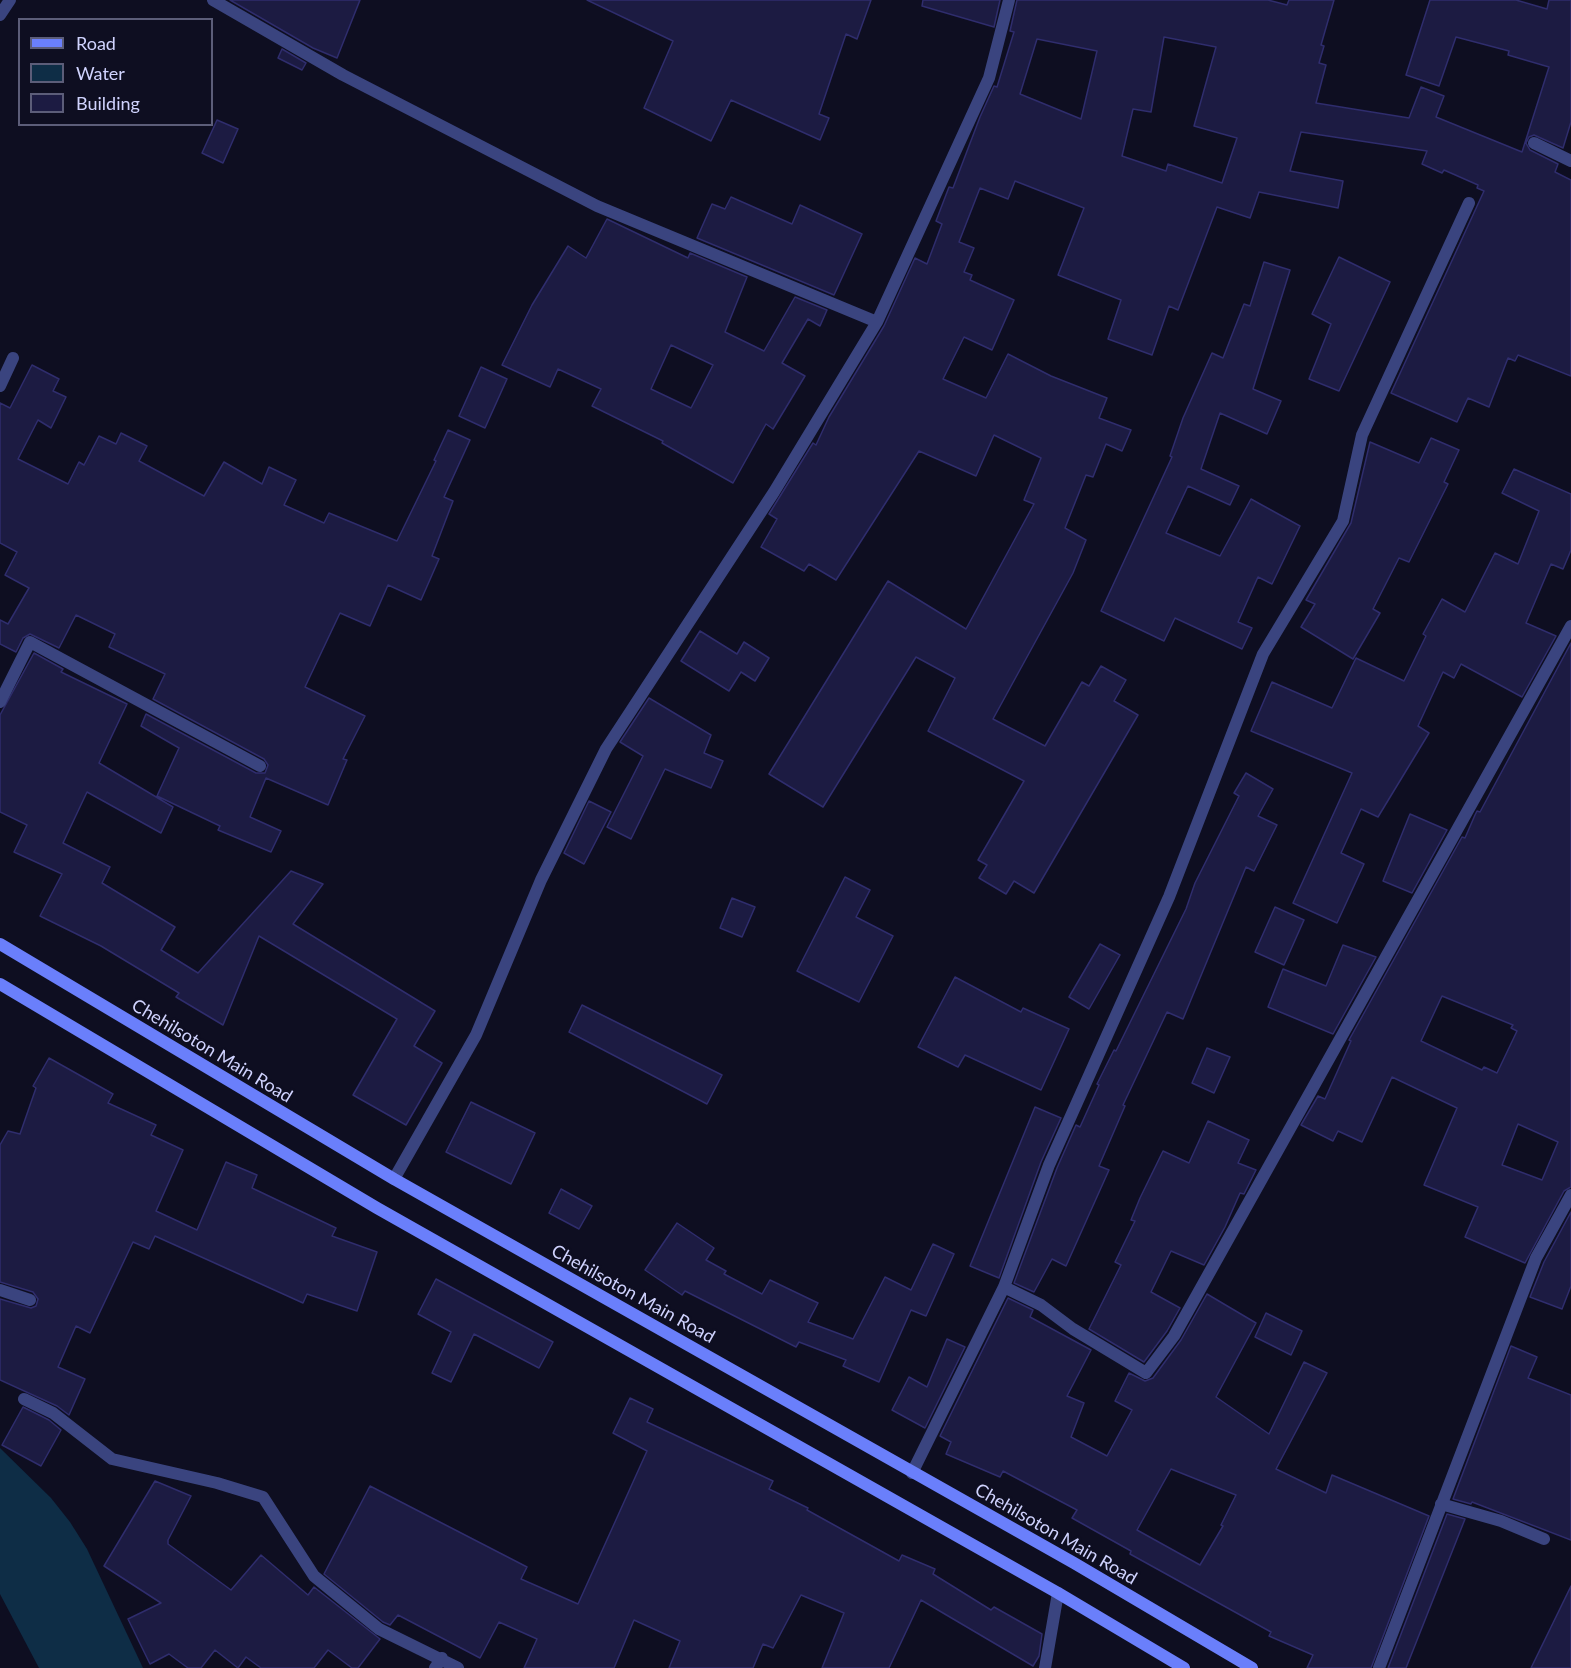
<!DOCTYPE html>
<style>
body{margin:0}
#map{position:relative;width:1571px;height:1668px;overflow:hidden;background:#0e0e21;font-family:Lato,sans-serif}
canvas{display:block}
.legend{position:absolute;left:18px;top:18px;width:195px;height:108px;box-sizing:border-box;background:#0e0e21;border:2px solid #5c5d79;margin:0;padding:8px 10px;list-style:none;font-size:18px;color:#d0d3fe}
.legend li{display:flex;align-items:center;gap:12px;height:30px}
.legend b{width:30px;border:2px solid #5c5d79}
</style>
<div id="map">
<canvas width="1571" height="1668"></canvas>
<ul class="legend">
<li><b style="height:8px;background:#6a7ffb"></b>Road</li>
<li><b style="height:16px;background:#0e2d46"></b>Water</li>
<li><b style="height:16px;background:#1c1b42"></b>Building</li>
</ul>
</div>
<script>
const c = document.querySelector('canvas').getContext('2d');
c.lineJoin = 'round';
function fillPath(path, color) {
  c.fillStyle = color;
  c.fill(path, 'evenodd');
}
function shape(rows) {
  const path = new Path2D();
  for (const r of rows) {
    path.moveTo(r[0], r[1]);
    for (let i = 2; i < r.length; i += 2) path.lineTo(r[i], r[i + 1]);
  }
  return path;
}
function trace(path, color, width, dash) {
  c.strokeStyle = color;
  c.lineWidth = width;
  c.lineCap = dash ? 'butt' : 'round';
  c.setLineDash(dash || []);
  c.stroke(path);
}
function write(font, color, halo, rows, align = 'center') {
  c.font = font + ' Lato,sans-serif';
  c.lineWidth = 5;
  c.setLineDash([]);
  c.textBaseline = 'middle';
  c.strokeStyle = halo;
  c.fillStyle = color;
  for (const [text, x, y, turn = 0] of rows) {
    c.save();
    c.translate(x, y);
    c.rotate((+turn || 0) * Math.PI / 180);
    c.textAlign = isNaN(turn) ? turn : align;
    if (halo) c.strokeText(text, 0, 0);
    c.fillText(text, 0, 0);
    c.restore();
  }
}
const water = shape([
 [0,1448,51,1498,70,1522,87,1549,143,1668,39,1668,0,1594]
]);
const building = shape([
 [230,0,360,0,337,58,313,48,230,0],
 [587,0,871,0,857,39,846,34,819,114,829,118,820,140,731,100,711,141,644,108,673,41,587,0],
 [923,0,1000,0,994,27,922,6,923,0],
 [1017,0,1268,0,1287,5,1289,0,1334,0,1321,45,1324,46,1319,63,1326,65,1316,103,1409,118,1421,87,1444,96,1436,117,1522,152,1549,67,1508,55,1509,51,1456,37,1439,86,1406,75,1430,0,1516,0,1547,9,1549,0,1571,0,1571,122,1563,148,1534,135,1529,137,1526,143,1530,150,1558,164,1555,172,1571,180,1571,376,1518,355,1515,361,1508,358,1489,407,1468,398,1457,422,1391,393,1484,191,1477,188,1478,185,1444,170,1442,173,1422,164,1427,151,1301,132,1290,171,1343,181,1338,208,1259,192,1250,218,1217,207,1178,310,1169,306,1152,355,1108,339,1121,300,1058,275,1084,208,1015,181,1008,199,980,188,959,242,974,248,964,272,972,275,970,280,1014,300,992,350,964,337,943,379,986,398,1008,354,1051,376,1107,398,1099,418,1131,430,1122,451,1106,444,1093,477,1086,475,1065,528,1086,540,1073,573,993,719,1045,746,1082,682,1089,686,1101,666,1126,680,1114,701,1138,715,1034,893,1014,881,1006,894,979,878,987,865,978,860,1024,781,928,731,955,678,916,657,823,807,769,774,888,581,966,629,1034,504,1024,500,1041,458,994,435,976,476,919,451,836,580,809,564,804,571,761,547,777,519,769,514,813,443,816,445,829,417,884,326,915,258,927,264,942,224,936,221,949,187,953,188,980,117,994,86,997,87,1014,32,1010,31,1017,0],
 [1164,37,1216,47,1194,126,1237,138,1222,183,1168,164,1166,171,1122,156,1133,109,1151,112,1164,37],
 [1037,39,1097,51,1081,119,1020,94,1037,39],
 [282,49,306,63,302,70,278,58,282,49],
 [217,120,238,129,223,163,202,153,217,120],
 [731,197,792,224,800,205,862,234,834,295,697,238,712,204,725,209,731,197],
 [607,219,688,258,690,253,747,277,725,332,764,351,795,297,827,310,820,326,808,319,782,363,805,376,773,429,766,424,733,483,662,443,663,441,592,406,601,389,558,369,550,387,502,365,532,305,568,246,586,258,607,219],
 [671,345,713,365,691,408,651,389,671,345],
 [1339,257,1390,282,1339,391,1309,379,1331,324,1312,314,1339,257],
 [1264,262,1290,270,1253,389,1281,401,1267,434,1220,413,1201,469,1239,486,1230,505,1188,486,1166,533,1220,556,1251,499,1300,526,1272,584,1258,577,1238,622,1252,628,1242,649,1175,618,1164,641,1101,611,1172,457,1170,456,1183,418,1212,353,1223,358,1244,304,1250,306,1264,262],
 [32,365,59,379,53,391,66,397,51,428,38,420,18,459,68,484,79,462,84,465,99,436,116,444,121,433,147,446,139,461,204,496,224,462,262,484,269,467,296,480,284,505,324,523,329,513,397,541,436,461,434,460,448,430,470,440,444,497,453,501,432,556,439,559,421,600,388,585,370,626,340,613,305,687,365,716,343,759,347,760,328,805,266,778,250,817,281,831,271,852,218,830,220,826,157,796,179,748,141,726,146,714,256,773,265,773,268,765,264,759,153,699,165,674,109,647,115,634,76,615,59,648,30,634,23,638,16,652,0,644,0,620,8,624,29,588,5,575,17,552,0,543,0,403,10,408,32,365],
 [481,367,507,379,485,428,459,416,481,367],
 [1431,438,1459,450,1444,482,1448,484,1409,562,1399,558,1373,609,1380,613,1353,659,1301,627,1315,604,1306,600,1351,523,1370,442,1419,463,1431,438],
 [1514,469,1571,494,1571,550,1563,569,1551,564,1526,623,1556,636,1522,697,1461,664,1454,678,1443,672,1418,726,1429,733,1378,817,1361,809,1341,853,1364,864,1337,923,1293,903,1352,773,1251,731,1272,682,1332,708,1356,658,1404,681,1426,636,1423,634,1442,599,1465,612,1495,553,1518,564,1539,511,1502,493,1514,469],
 [700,631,737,654,744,642,769,658,755,681,741,672,729,691,681,661,700,631],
 [1571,643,1571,1187,1564,1191,1525,1263,1465,1237,1478,1207,1424,1185,1457,1108,1392,1077,1362,1142,1338,1131,1333,1141,1301,1125,1318,1096,1325,1099,1351,1041,1349,1040,1462,837,1465,838,1475,815,1477,811,1480,812,1571,643],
 [1442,996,1513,1025,1511,1028,1517,1031,1497,1073,1484,1067,1482,1070,1421,1041,1442,996],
 [1518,1124,1558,1142,1542,1180,1502,1165,1518,1124],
 [34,653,63,669,61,672,127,704,99,763,173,807,161,833,87,792,63,843,110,867,102,883,175,927,161,950,198,973,291,871,323,884,293,924,435,1011,414,1046,442,1063,406,1125,353,1095,397,1019,259,936,223,1025,176,997,179,993,101,946,40,916,62,874,14,852,27,825,0,812,0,715,34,653],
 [649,698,711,735,704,753,723,761,711,788,665,769,631,839,607,827,643,756,620,742,649,698],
 [1246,773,1273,789,1258,816,1277,825,1254,871,1246,867,1183,1019,1167,1012,1123,1105,1125,1106,1099,1166,1109,1170,1066,1266,1052,1259,1034,1292,1014,1283,1057,1168,1076,1125,1080,1127,1099,1085,1097,1084,1114,1050,1116,1051,1186,909,1195,883,1239,796,1234,793,1246,773],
 [589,801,611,812,584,864,564,853,589,801],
 [1410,814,1447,830,1412,893,1383,881,1410,814],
 [845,877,870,890,856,917,893,936,859,1002,797,971,845,877],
 [732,898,755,907,742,937,720,928,732,898],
 [1275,907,1304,920,1284,965,1255,952,1275,907],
 [1100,944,1120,955,1089,1009,1069,997,1100,944],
 [1343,945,1376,957,1333,1034,1268,1007,1283,969,1326,986,1343,945],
 [955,977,1021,1012,1023,1008,1069,1029,1041,1090,965,1055,958,1067,918,1047,955,977],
 [582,1005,722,1075,707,1104,569,1032,582,1005],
 [1207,1048,1230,1057,1214,1093,1192,1083,1207,1048],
 [49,1058,113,1094,108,1103,156,1125,151,1135,183,1150,156,1211,197,1230,226,1162,257,1175,252,1188,336,1228,332,1236,377,1252,357,1311,307,1294,303,1303,155,1236,149,1249,133,1242,90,1333,76,1326,58,1367,85,1379,69,1415,57,1406,0,1380,0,1299,31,1308,36,1306,38,1299,33,1292,0,1282,0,1145,8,1131,20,1134,36,1088,33,1086,49,1058],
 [471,1102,535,1133,511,1184,446,1152,471,1102],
 [1035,1107,1061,1118,1041,1162,999,1278,970,1266,1035,1107],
 [1208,1121,1249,1140,1238,1163,1256,1170,1244,1194,1240,1193,1225,1227,1204,1265,1171,1251,1151,1292,1180,1308,1167,1331,1144,1362,1089,1329,1121,1265,1115,1262,1135,1221,1131,1220,1140,1198,1163,1151,1189,1163,1208,1121],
 [561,1189,592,1206,579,1229,549,1213,561,1189],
 [1571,1212,1571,1286,1562,1309,1530,1297,1544,1262,1571,1212],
 [677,1223,714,1248,706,1260,726,1271,724,1274,762,1294,770,1280,818,1303,808,1322,853,1339,885,1277,911,1290,933,1244,954,1254,926,1316,911,1310,879,1382,843,1366,846,1360,799,1342,796,1347,685,1291,682,1295,645,1270,677,1223],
 [436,1279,553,1342,539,1368,474,1334,451,1382,432,1373,451,1332,418,1314,436,1279],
 [1207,1294,1256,1323,1216,1397,1269,1434,1304,1362,1327,1373,1276,1469,1326,1493,1332,1475,1429,1516,1371,1668,1307,1668,1313,1655,1269,1636,1271,1632,1130,1554,1131,1551,1072,1518,1077,1510,1003,1471,1000,1477,946,1454,951,1442,940,1436,1008,1298,1033,1310,1030,1317,1091,1350,1067,1396,1084,1403,1071,1437,1107,1456,1132,1410,1115,1401,1129,1373,1145,1381,1153,1378,1181,1340,1207,1294],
 [1171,1469,1236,1495,1221,1525,1223,1526,1200,1565,1137,1530,1171,1469],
 [1266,1313,1302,1331,1291,1355,1255,1337,1266,1313],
 [947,1339,965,1347,925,1428,892,1410,909,1377,927,1387,947,1339],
 [1511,1346,1537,1357,1528,1378,1571,1395,1571,1540,1472,1502,1471,1504,1453,1499,1511,1346],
 [630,1398,653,1409,647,1422,773,1481,769,1489,808,1508,807,1510,899,1561,902,1555,935,1569,933,1574,991,1610,994,1607,1042,1634,1039,1656,1033,1666,921,1600,889,1668,822,1668,844,1613,801,1595,773,1648,763,1644,753,1668,669,1668,680,1641,634,1620,614,1668,524,1668,537,1639,499,1622,480,1658,398,1615,390,1625,383,1622,324,1574,370,1486,527,1567,521,1579,578,1604,647,1451,613,1433,630,1398],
 [23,1407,49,1420,61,1430,41,1466,2,1445,23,1407],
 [155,1481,191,1496,168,1540,168,1544,231,1590,261,1555,308,1595,314,1587,380,1639,358,1668,352,1668,328,1650,314,1668,261,1668,246,1657,238,1668,215,1650,201,1668,188,1668,169,1654,150,1664,128,1619,161,1603,104,1566,155,1481],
 [1447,1514,1465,1519,1406,1668,1388,1668,1447,1514],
 [1571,1586,1571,1668,1531,1668,1571,1586]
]);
const minor = shape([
 [213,0,343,75,597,206,877,322],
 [0,15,10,0],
 [1534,143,1571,161],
 [0,386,13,358],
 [0,702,30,642,260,766],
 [394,1179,476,1035,541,880,606,749,774,492,877,322,989,78,1009,0],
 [1004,1287,1041,1305,1073,1329,1146,1373,1174,1336,1571,626],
 [0,1290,30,1300],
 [24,1399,53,1413,112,1459,217,1483,263,1497,314,1576,379,1629,458,1668],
 [912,1473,1004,1287,1049,1165,1169,897,1263,654,1343,521,1362,435,1469,203],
 [1441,1504,1501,1521,1544,1539],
 [435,1668,442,1658],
 [1045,1668,1058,1593],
 [1379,1668,1536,1258,1571,1195]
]);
const secondary = shape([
 [0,944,394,1179,1074,1563,1252,1668],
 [0,984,377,1208,1058,1593,1184,1668]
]);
const streetNames = [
 ["Chehilsoton Main Road",212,1051,31],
 ["Chehilsoton Main Road",633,1294,29],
 ["Chehilsoton Main Road",1056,1534,30]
];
fillPath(water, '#0e2d46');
fillPath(building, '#1c1b42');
trace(building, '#2f2d6d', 1.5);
trace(minor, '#3a447f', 12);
trace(secondary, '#6a7ffb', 12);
write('18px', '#d0d3fe', '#0e0e21', streetNames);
</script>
